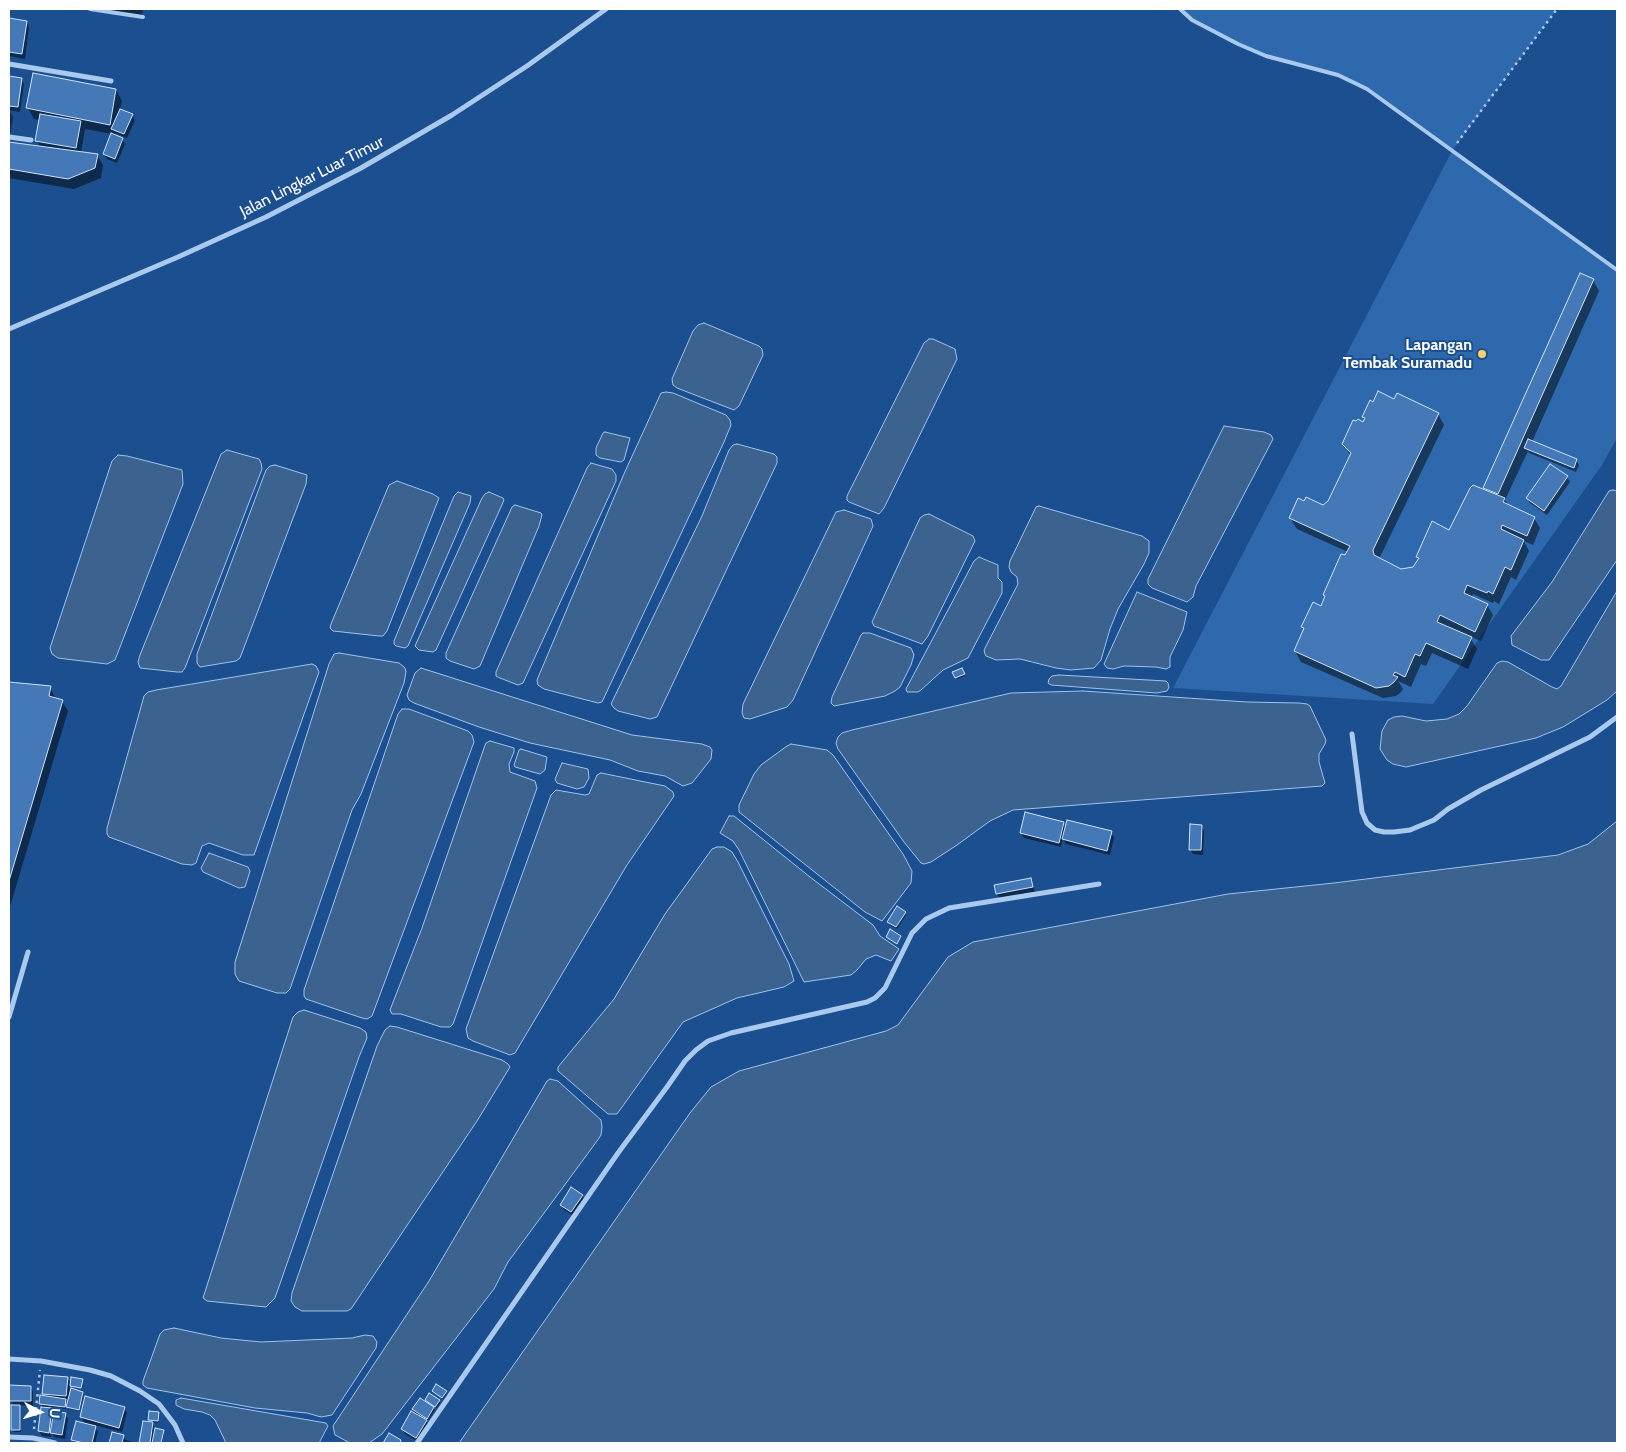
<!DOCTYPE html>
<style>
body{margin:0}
#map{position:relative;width:1626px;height:1452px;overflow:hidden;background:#1b4f8f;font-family:Cabin,sans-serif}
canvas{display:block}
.frame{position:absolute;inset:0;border:10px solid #fff;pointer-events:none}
.north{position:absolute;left:15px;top:1387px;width:50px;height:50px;-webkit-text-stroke:4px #1b4f8f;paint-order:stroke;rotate:95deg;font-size:14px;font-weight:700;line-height:20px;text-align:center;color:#fff}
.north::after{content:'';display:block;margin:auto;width:18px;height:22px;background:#fff;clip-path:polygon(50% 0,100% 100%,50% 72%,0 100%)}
</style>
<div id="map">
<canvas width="1626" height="1452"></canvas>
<div class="frame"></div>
<div class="north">U</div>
</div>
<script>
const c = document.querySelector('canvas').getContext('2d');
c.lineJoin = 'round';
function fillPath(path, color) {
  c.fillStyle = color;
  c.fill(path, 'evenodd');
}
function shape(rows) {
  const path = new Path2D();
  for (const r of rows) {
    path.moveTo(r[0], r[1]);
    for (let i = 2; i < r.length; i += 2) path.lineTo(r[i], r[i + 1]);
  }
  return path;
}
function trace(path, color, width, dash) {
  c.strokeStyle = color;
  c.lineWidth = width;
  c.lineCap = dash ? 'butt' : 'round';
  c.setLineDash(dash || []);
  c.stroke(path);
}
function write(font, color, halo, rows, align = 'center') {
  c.font = font + ' Cabin,sans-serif';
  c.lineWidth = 4;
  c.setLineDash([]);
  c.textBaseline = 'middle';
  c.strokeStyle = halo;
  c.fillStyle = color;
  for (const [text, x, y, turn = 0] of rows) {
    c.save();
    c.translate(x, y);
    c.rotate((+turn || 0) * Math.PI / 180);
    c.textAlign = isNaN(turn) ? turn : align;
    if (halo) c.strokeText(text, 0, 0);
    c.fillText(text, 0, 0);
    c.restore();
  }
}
const green = shape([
 [1180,9,1557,9,1452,151,1617,270,1617,438,1602,465,1433,704,1173,688,1452,151,1367,89,1338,75,1266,56,1192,20]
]);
const water = shape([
 [704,323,759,346,762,349,763,355,739,406,734,410,677,388,673,385,672,379,693,331,698,325,704,323],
 [929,339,933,339,955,349,957,359,884,508,879,514,849,502,847,500,847,496,924,343,929,339],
 [666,392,673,393,726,415,730,420,731,425,724,442,602,702,598,703,544,689,538,685,537,680,623,476,661,393,666,392],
 [1224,426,1264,432,1271,435,1273,439,1196,586,1193,597,1187,602,1152,588,1148,584,1148,579,1224,426],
 [605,432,630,438,624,460,621,462,600,458,596,455,596,448,603,433,605,432],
 [737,444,774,454,777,457,777,463,657,717,650,719,618,711,614,708,611,704,702,516,729,450,733,445,737,444],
 [227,450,259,459,261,463,262,469,185,668,182,672,177,672,140,668,138,662,140,655,221,454,227,450],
 [118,455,127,456,182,470,183,484,115,660,107,664,58,658,52,654,50,648,112,461,118,455],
 [591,463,612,469,616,475,616,481,523,683,518,685,500,678,496,676,496,672,587,468,591,463],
 [275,465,307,475,306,484,240,658,236,661,200,667,197,663,197,654,266,470,270,466,275,465],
 [397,481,433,494,439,498,387,631,383,636,379,636,333,631,330,628,331,624,389,485,397,481],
 [1613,490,1617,491,1617,560,1549,660,1541,660,1512,645,1511,636,1552,582,1609,491,1613,490],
 [458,492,471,496,470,503,408,646,405,648,396,646,394,644,394,641,454,496,458,492],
 [489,492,503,498,504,500,501,507,436,650,433,652,419,650,415,646,482,498,485,494,489,492],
 [515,505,541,513,542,515,539,526,480,666,474,669,450,661,446,658,446,653,512,507,515,505],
 [1039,506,1142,536,1149,541,1149,553,1144,564,1118,609,1110,629,1101,660,1094,668,1071,670,1056,668,1020,659,996,660,986,656,985,654,984,650,1018,584,1017,577,1011,572,1009,567,1010,561,1036,507,1039,506],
 [844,510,871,519,873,526,793,700,787,707,750,719,744,718,742,713,743,704,836,512,844,510],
 [929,514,973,536,975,541,928,636,922,644,874,626,872,622,920,518,924,515,929,514],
 [979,557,998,565,998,578,1002,582,1002,593,968,658,943,670,921,690,918,692,907,692,906,689,974,561,979,557],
 [1617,591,1617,691,1607,700,1563,727,1536,738,1406,767,1393,764,1387,760,1380,749,1382,731,1388,720,1394,717,1402,716,1426,721,1447,719,1459,714,1467,706,1497,663,1502,661,1508,662,1552,687,1557,689,1561,686,1617,591],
 [1137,592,1187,612,1183,630,1170,657,1170,667,1166,669,1156,667,1124,666,1113,669,1107,668,1104,664,1137,592],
 [863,633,870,633,911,648,914,655,911,665,900,687,895,691,885,696,834,706,831,703,832,697,861,635,863,633],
 [339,653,399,663,405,668,406,672,404,683,361,794,352,810,290,989,286,993,277,993,239,981,235,974,235,962,329,664,334,654,339,653],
 [312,664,316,666,319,672,254,855,243,855,209,843,202,846,196,863,192,865,182,864,109,837,107,834,107,828,144,696,148,692,156,690,312,664],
 [421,668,632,735,702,744,710,747,712,750,711,759,692,783,683,786,665,776,638,771,610,760,530,743,479,727,414,703,409,700,407,695,415,673,421,668],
 [1059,675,1166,681,1168,683,1169,687,1167,691,1157,693,1051,685,1048,683,1049,679,1052,676,1059,675],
 [1083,691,1247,702,1299,703,1307,704,1310,706,1326,740,1325,744,1319,754,1319,762,1325,783,1322,786,1013,810,990,821,957,845,931,862,924,864,921,863,904,842,838,749,836,743,838,737,842,733,852,730,1011,693,1083,691],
 [402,709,409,709,468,731,472,735,474,742,372,1016,367,1019,362,1018,306,999,304,996,304,990,398,714,402,709],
 [490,741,514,748,514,752,509,764,510,772,535,781,537,788,453,1024,450,1027,441,1027,401,1014,392,1014,390,1010,422,928,484,748,486,743,490,741],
 [791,744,827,750,833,755,903,854,912,871,911,883,882,921,865,912,739,812,739,805,754,774,761,765,787,746,791,744],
 [521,749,547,757,545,770,540,774,515,767,514,765,519,750,521,749],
 [562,763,588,769,589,778,584,787,577,789,557,783,555,779,562,763],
 [601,773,665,786,673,792,674,796,627,865,515,1053,510,1055,473,1041,468,1038,466,1029,551,795,556,790,585,795,589,794,592,787,597,775,601,773],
 [729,816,734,816,810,877,873,925,880,936,899,949,891,961,876,955,866,959,857,970,851,975,804,982,739,850,733,841,720,833,729,816],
 [1617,821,1617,1443,459,1443,690,1113,711,1087,739,1071,886,1031,898,1025,948,957,973,942,1228,894,1334,883,1558,855,1588,844,1617,821],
 [717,847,724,847,732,852,738,862,789,964,794,981,784,987,737,998,683,1022,617,1114,608,1114,558,1071,558,1067,614,999,665,914,712,849,717,847],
 [209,853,248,867,250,871,245,887,239,888,203,872,201,868,209,853],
 [304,1010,360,1028,366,1032,367,1038,359,1057,275,1298,266,1307,207,1301,203,1298,293,1017,298,1012,304,1010],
 [390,1026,397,1027,502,1060,508,1064,510,1067,477,1121,351,1309,347,1311,302,1311,295,1307,291,1301,292,1293,377,1046,385,1030,390,1026],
 [550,1079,558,1081,601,1120,602,1127,601,1135,597,1141,508,1262,494,1289,382,1434,369,1443,350,1443,335,1435,333,1426,429,1281,547,1081,550,1079],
 [174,1328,221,1338,261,1342,352,1338,365,1335,373,1336,377,1342,376,1348,332,1415,321,1417,307,1413,255,1408,147,1388,143,1385,143,1381,160,1334,164,1330,174,1328],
 [181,1398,326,1423,328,1426,319,1443,226,1443,215,1420,210,1415,202,1412,184,1409,176,1405,176,1400,181,1398]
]);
const shadow = shape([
 [88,9,143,9,141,18],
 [9,20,26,22,29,27,25,59,9,56],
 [9,77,21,79,24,84,20,112,9,110],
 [116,90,122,101,120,110,132,115,135,120,127,138,115,133,115,136,122,139,125,144,117,163,107,159,104,154,112,134,85,129,81,153,97,155,103,165,101,178,74,189,9,178,9,143,40,147,37,140,40,120,34,119,28,108],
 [9,110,13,117,10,136,9,136],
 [1580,274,1593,280,1599,291,1532,442,1576,460,1579,465,1576,472,1529,453,1528,451,1505,500,1509,506,1534,518,1540,528,1533,545,1524,541,1529,551,1516,580,1511,577,1499,604,1494,601,1493,603,1473,594,1472,598,1487,605,1493,615,1481,641,1469,636,1477,649,1468,669,1432,653,1426,666,1421,664,1411,687,1398,681,1403,689,1400,693,1396,696,1383,698,1301,662,1295,651,1305,630,1303,627,1322,607,1326,598,1324,595,1348,552,1297,529,1290,518,1323,506,1329,502,1351,456,1343,444,1364,423,1365,420,1363,417,1373,403,1394,401,1438,414,1444,425,1379,559,1401,570,1414,568,1419,560,1417,557,1450,531,1484,489],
 [1567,477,1570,482,1547,515,1530,503,1527,498],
 [962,670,965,676,957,679,954,673],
 [9,684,50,688,56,699,62,701,68,711,9,910],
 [1063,823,1066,829,1111,833,1114,837,1110,855,1066,844,1063,839,1061,847,1024,838,1021,833],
 [1201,826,1204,831,1203,855,1193,854,1190,849],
 [1030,879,1035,892,1000,899,997,894,996,886],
 [905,913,906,915,897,929,889,924,888,922],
 [582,1195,585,1200,574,1216,564,1210,561,1205],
 [67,1378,71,1385,70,1384,69,1395,83,1393,84,1395,79,1411,69,1409,66,1405,66,1409,50,1407,55,1415,65,1414,68,1419,65,1439,54,1437,52,1433,51,1437,42,1436,39,1431,42,1406,40,1404,46,1397,44,1393],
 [9,1386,31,1387,33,1392,33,1406,19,1405,20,1408,21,1432,14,1432,12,1430,14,1406,9,1398,9,1406],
 [433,1391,446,1392,447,1394,443,1399],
 [426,1400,439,1401,440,1403,437,1408,431,1404,435,1410,428,1420,424,1418,429,1426,419,1442,405,1434,402,1429,417,1416,413,1409,430,1406],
 [124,1408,127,1413,122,1432,94,1425,98,1432,95,1443,75,1443,73,1440,85,1424,81,1417],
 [158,1413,158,1423,152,1422,155,1428,164,1433,162,1443,141,1443,144,1422,151,1423,149,1420],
 [113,1433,123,1436,126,1440,136,1443,110,1443]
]);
const building = shape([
 [9,18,27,21,22,54,9,52,9,18],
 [33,73,116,89,110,125,26,108,33,73],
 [9,76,22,78,18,107,9,106,9,76],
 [120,109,133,114,124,134,111,129,120,109],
 [40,114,81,121,76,148,35,141,40,114],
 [111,133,123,138,115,159,103,154,111,133],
 [9,142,98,154,95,168,68,179,9,169,9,142],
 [1580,273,1594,279,1498,494,1483,488,1580,273],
 [1378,391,1394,399,1397,393,1439,413,1373,550,1374,555,1401,569,1413,567,1419,558,1416,557,1432,521,1449,530,1470,488,1473,485,1505,498,1503,502,1535,517,1527,536,1502,525,1501,529,1524,540,1511,570,1505,567,1493,594,1488,591,1487,593,1467,585,1464,593,1488,604,1475,632,1440,615,1437,622,1472,637,1462,659,1426,643,1420,656,1415,654,1405,677,1395,672,1393,675,1398,677,1394,682,1389,686,1376,688,1294,651,1304,628,1301,627,1313,602,1321,606,1325,596,1323,595,1341,554,1345,555,1350,546,1289,518,1298,498,1304,501,1306,497,1323,505,1328,501,1351,453,1342,444,1353,420,1356,421,1358,419,1363,422,1365,418,1362,417,1370,400,1373,402,1378,391],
 [1528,439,1577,459,1574,468,1524,448,1528,439],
 [1550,464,1568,476,1544,511,1526,498,1550,464],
 [962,668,965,674,955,678,952,672,962,668],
 [9,682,51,686,49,696,63,700,9,881,9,682],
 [1025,812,1064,822,1059,843,1020,833,1025,812],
 [1067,820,1112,831,1107,851,1062,839,1067,820],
 [1190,824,1202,825,1201,850,1189,850,1190,824],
 [1031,878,1033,887,996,894,994,885,1031,878],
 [897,906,906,912,896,927,887,922,897,906],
 [890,929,901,936,897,944,886,937,890,929],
 [571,1187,583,1195,571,1212,560,1205,571,1187],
 [44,1375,68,1377,66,1396,42,1394,44,1375],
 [71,1377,83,1379,81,1388,70,1386,71,1377],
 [436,1384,447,1391,442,1398,432,1391,436,1384],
 [9,1385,31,1386,31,1401,9,1401,9,1385],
 [71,1388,83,1392,79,1410,66,1407,71,1388],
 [429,1393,440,1400,435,1407,425,1400,429,1393],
 [40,1395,66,1399,65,1407,39,1404,40,1395],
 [85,1396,125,1407,119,1428,80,1417,85,1396],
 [420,1398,434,1407,427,1419,412,1409,420,1398],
 [11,1405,20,1405,20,1430,11,1430,11,1405],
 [41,1407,52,1408,49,1433,38,1431,41,1407],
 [54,1411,66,1413,62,1435,50,1433,54,1411],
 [149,1411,159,1412,158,1421,148,1420,149,1411],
 [411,1411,427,1420,416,1438,401,1429,411,1411],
 [76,1421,96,1426,92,1443,84,1443,71,1440,76,1421],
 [143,1421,153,1422,150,1443,139,1443,143,1421],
 [155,1428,164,1430,161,1443,152,1443,155,1428],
 [112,1432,124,1435,122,1443,109,1443,112,1432],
 [389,1433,401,1440,400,1443,383,1443,389,1433]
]);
const path = shape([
 [1457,143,1557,9],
 [34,1429,40,1370]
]);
const service = shape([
 [90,9,143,17],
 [1180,9,1192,20,1238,44,1266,56,1338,75,1367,89,1617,270]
]);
const minor = shape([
 [9,64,111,81],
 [9,137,31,140],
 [9,329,178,257,266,217,361,168,452,115,527,66,606,9],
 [1352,734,1362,812,1367,823,1375,830,1384,832,1394,832,1410,830,1434,820,1448,809,1481,790,1590,737,1617,717],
 [9,1017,28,952],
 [9,1359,41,1361,90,1370,111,1376,140,1391,159,1404,175,1425,183,1443],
 [9,1437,33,1438,55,1443],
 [417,1443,618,1153,667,1087,685,1061,696,1050,708,1041,731,1033,867,1002,875,998,885,988,912,933,926,919,949,908,1099,884]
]);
const markers = [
 [1482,354,5,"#ffd166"]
];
const streetNames = [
 ["Jalan Lingkar Luar Timur",312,177,-27]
];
const poiNames = [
 ["Lapangan",1472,345],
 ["Tembak Suramadu",1472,363]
];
fillPath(green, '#2e69ad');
fillPath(water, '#3c6290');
trace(water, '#9cc4f0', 1);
fillPath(shadow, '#0007');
fillPath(building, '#4478b7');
trace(building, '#cfe3fa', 1);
trace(path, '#a9c9ee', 2.5, [2.5, 4]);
trace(service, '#a9c9ee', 4);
trace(minor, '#a9c9ee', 5);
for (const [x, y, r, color] of markers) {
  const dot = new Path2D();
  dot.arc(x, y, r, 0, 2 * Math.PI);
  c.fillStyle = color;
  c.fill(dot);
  trace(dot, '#1b4f8f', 2);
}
write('16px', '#fff', '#1b4f8f', streetNames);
write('bold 16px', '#fff', '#1b4f8f', poiNames, 'right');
</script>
